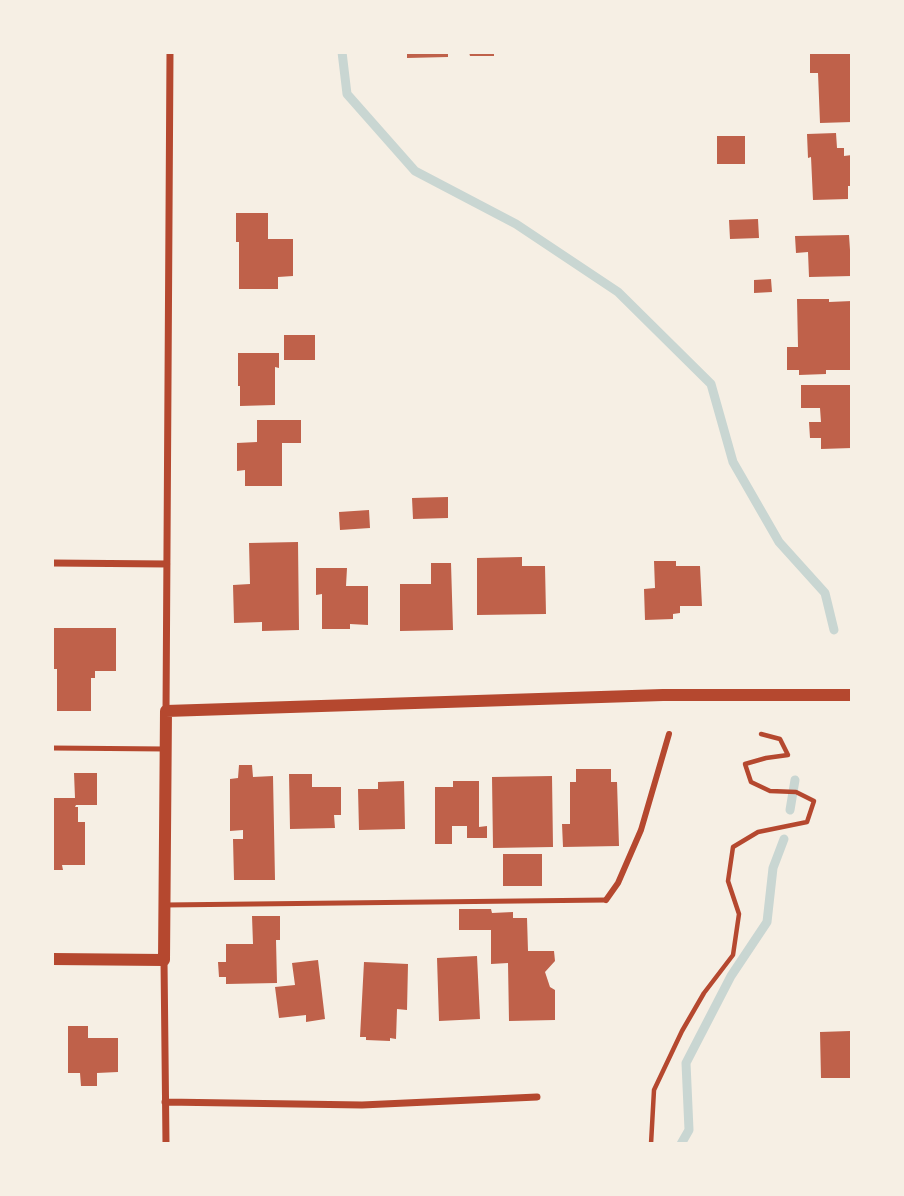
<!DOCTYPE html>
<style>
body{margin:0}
#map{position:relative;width:904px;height:1196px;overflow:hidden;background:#f6efe4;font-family:"Archivo Narrow",sans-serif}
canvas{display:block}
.frame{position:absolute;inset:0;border:54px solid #f6efe4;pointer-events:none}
</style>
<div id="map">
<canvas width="904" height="1196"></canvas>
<div class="frame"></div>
</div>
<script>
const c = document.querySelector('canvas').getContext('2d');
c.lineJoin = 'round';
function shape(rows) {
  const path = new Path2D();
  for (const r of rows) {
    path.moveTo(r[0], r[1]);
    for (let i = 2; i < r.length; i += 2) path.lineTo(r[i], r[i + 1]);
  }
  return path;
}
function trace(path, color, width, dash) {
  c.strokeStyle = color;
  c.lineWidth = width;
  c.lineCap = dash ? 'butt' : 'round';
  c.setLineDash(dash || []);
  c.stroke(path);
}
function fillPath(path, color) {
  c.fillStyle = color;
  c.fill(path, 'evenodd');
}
const stream = shape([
 [342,52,347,94,415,171,516,224,618,292,711,384,733,462,779,542,825,593,834,630],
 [790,810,795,780],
 [681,1144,689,1130,686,1063,731,976,767,922,773,868,784,839]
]);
const building = shape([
 [407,52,448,52,448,57,407,58],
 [469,52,494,52,494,56,470,56],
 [810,52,852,52,852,122,820,123,818,73,810,73],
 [836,133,837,148,844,148,844,156,852,155,852,186,848,186,848,199,813,200,811,157,808,158,807,134],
 [717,136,745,136,745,164,717,164],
 [236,213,268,213,268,239,293,239,293,276,278,277,278,289,239,289,239,242,236,242],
 [758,219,759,238,730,239,729,220],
 [849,235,850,250,852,250,852,276,809,277,808,252,796,253,795,236],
 [771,279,772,292,754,293,754,280],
 [797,299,829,299,829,302,852,301,852,370,826,370,826,374,799,375,799,370,787,370,787,347,798,347],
 [284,335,315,335,315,360,284,360],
 [238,353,279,353,279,368,275,367,275,405,240,406,240,386,238,386],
 [801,385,852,385,852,448,821,449,821,438,810,438,809,422,821,422,820,408,801,408],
 [257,420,301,420,301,443,282,443,282,486,245,486,245,470,237,471,237,443,257,442],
 [448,497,448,518,413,519,412,498],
 [369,510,370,528,340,530,339,512],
 [298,542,299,630,262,631,262,622,234,623,233,585,250,584,249,543],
 [522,557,522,566,545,566,546,614,477,615,477,558],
 [654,561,676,561,676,566,700,566,702,606,680,606,680,613,673,614,673,619,645,620,644,589,655,588],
 [431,563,451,563,453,630,400,631,400,584,431,584],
 [316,568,347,568,346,586,368,586,368,625,350,624,350,629,322,629,322,594,316,595],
 [52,628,116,628,116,671,95,671,95,678,91,678,91,711,57,711,57,669,52,669],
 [239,765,252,765,253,777,273,776,275,880,234,880,233,839,243,839,243,830,230,831,230,779,238,778],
 [576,769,611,769,611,782,617,782,619,846,563,847,562,824,570,824,570,782,576,782],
 [74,773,97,773,97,805,76,805,75,807,78,807,78,822,85,822,85,865,62,865,63,870,52,870,52,798,75,798],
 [289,774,312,774,312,787,341,787,341,815,334,815,335,828,290,829],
 [552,776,553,847,493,848,492,777],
 [404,781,405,829,359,830,358,789,378,789,378,782],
 [453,781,479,781,479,827,487,826,487,838,467,838,467,826,452,826,452,844,435,844,435,787,453,787],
 [503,854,542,854,542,886,503,886],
 [459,909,491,909,492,913,513,912,513,918,527,918,528,951,554,951,555,961,545,972,550,987,555,990,555,1020,509,1021,508,963,491,964,491,930,459,930],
 [252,916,280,916,280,940,276,940,277,983,226,984,226,977,219,977,218,962,226,962,226,944,253,944],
 [477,956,480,1019,439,1021,437,958],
 [318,960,325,1019,306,1022,306,1015,279,1018,275,987,295,985,292,963],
 [364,962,408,964,407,1010,397,1009,396,1039,390,1038,390,1041,366,1040,366,1037,360,1037],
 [68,1026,88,1026,88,1038,118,1038,118,1072,97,1073,97,1086,81,1086,80,1073,68,1073],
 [850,1031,851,1078,821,1078,820,1032]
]);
const path = shape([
 [651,1144,654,1090,682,1031,704,993,733,955,739,914,728,881,733,847,758,832,807,822,814,801,796,792,770,791,751,782,745,764,766,758,788,755,780,739,761,734]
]);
const service = shape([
 [52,748,165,749],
 [165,905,606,900]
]);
const pedestrian = shape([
 [606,900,618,883,641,830,669,734]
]);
const minor = shape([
 [52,563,167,564],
 [166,711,170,52],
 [164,960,166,1144],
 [165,1102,362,1105,537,1097]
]);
const tertiary = shape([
 [52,959,164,960,166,711,663,695,852,695]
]);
trace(stream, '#c9d6d2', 9);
fillPath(building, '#bf614a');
trace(path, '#b5482f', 4.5);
trace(service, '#b5482f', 5);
trace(pedestrian, '#b5482f', 6);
trace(minor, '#b5482f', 7);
trace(tertiary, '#b5482f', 12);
</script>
